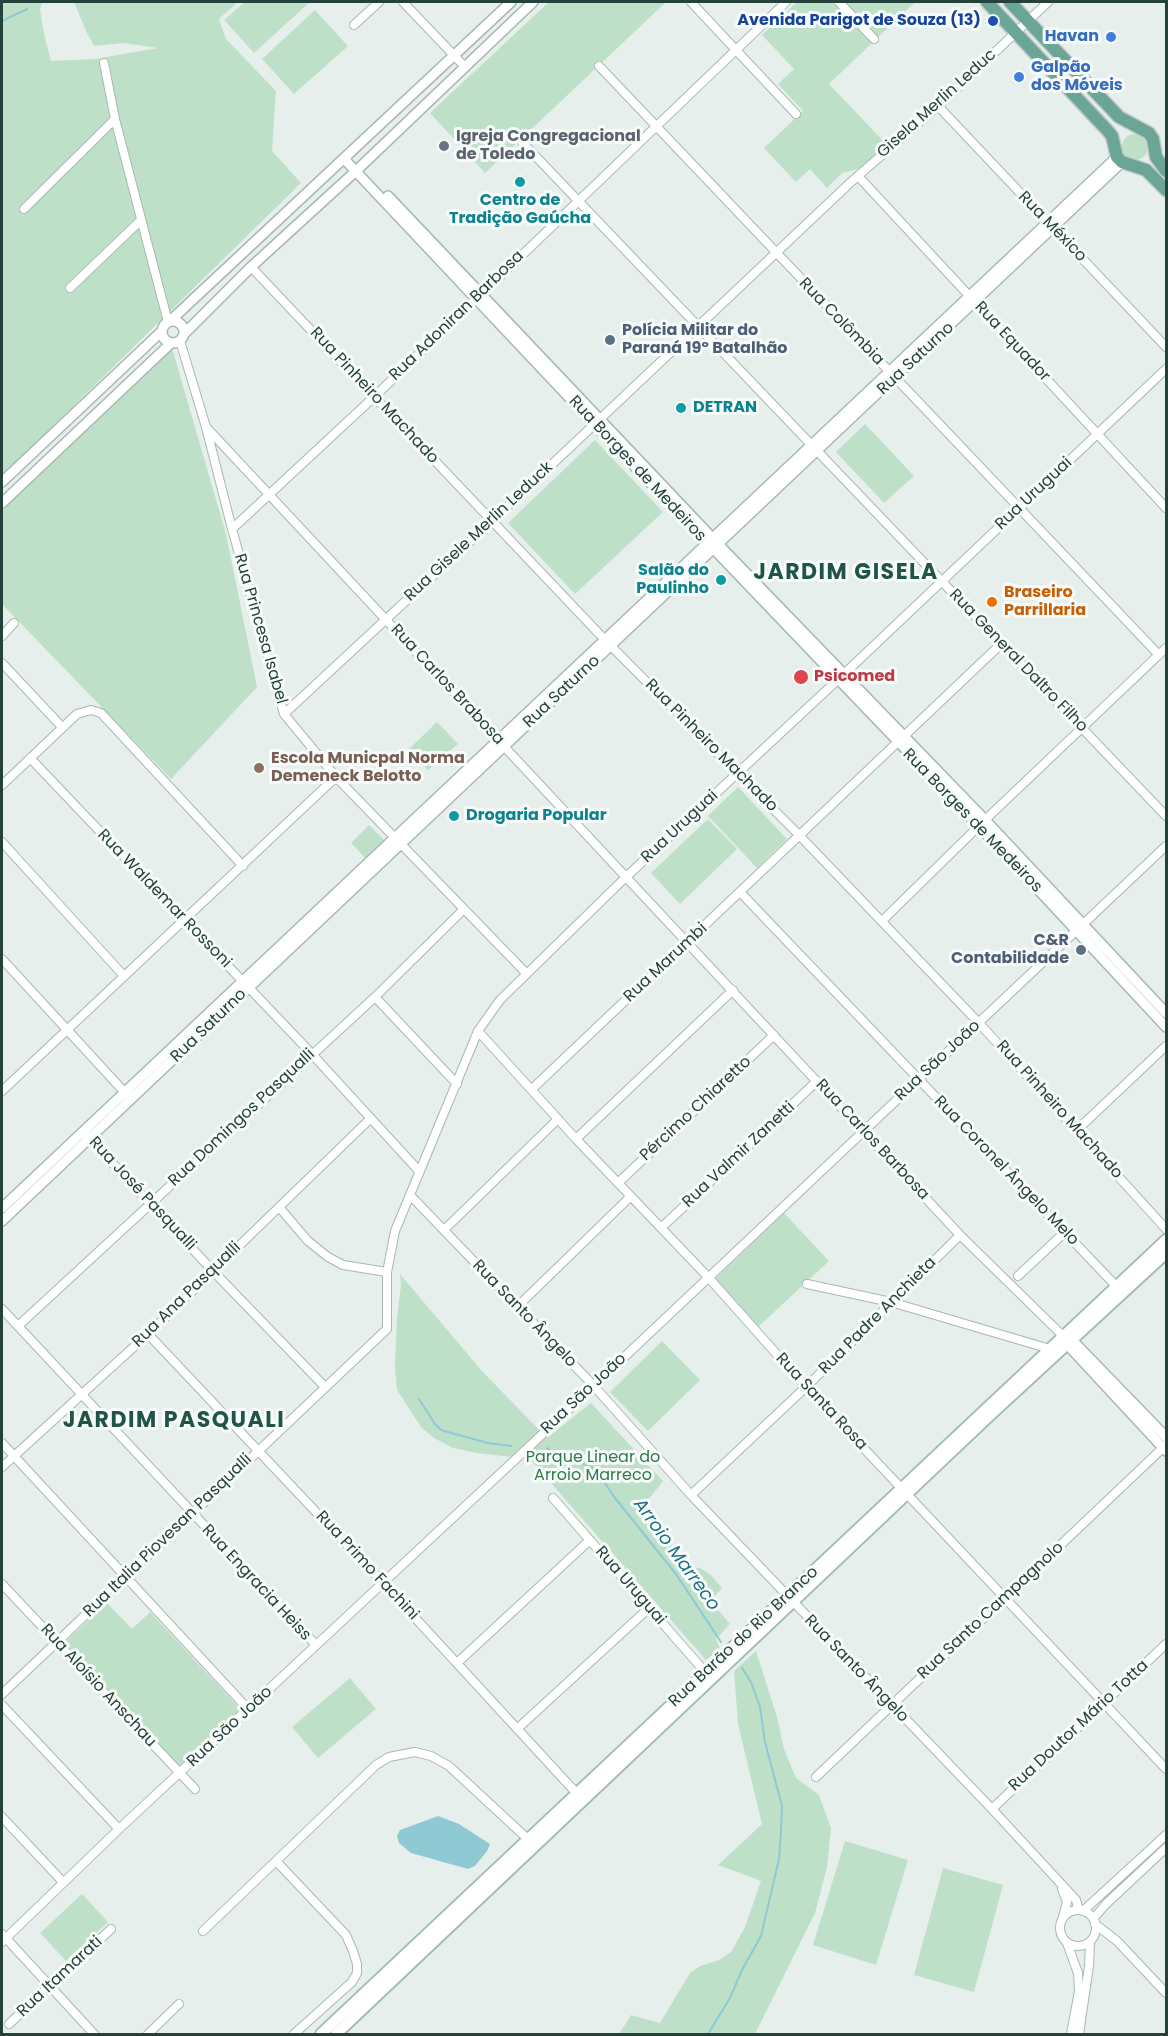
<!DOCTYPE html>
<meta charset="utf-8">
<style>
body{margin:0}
#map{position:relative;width:1168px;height:2036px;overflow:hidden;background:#e6efeb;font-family:Poppins,sans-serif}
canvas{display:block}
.frame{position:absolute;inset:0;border:3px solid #24423a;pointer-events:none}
</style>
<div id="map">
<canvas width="1168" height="2036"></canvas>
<div class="frame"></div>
</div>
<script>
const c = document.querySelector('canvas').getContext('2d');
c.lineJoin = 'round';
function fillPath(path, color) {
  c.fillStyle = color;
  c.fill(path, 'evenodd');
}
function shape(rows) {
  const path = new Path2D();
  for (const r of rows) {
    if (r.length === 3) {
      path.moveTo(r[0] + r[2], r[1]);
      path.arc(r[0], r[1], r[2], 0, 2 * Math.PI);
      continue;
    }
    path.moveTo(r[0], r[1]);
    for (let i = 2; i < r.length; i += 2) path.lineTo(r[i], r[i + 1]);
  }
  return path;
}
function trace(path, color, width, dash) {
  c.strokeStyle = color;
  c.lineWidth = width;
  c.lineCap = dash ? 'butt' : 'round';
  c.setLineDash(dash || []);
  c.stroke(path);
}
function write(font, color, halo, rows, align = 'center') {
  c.font = font + ' Poppins,sans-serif';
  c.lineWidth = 6;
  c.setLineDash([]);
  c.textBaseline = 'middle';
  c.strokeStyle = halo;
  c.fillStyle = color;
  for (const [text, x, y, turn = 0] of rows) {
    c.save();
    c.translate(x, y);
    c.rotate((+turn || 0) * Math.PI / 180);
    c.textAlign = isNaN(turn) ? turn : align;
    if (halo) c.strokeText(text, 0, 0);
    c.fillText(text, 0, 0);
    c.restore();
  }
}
const green = shape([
 [2,2,42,2,40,10,44,34,51,61,95,59,158,48,123,43,94,46,87,33,74,2,238,2,219,19,226,39,276,91,272,151,301,183,2,476],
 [245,2,310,2,254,53,224,20],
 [549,2,666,2,485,173,430,113],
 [797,2,832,2,872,43,829,84,887,145,863,168,842,173,827,188,810,169,796,182,764,148,803,111,778,84,794,69,762,35],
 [845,2,913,2,914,3,878,37],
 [315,10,348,46,294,94,262,59],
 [1135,147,13],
 [172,348,226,534,257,687,171,779,2,604,2,511,58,454,168,350],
 [865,424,914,476,884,503,836,452],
 [595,440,663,512,575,594,508,523],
 [437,722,458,744,428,770,408,750],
 [738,787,787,839,757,868,708,816],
 [708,819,737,849,680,904,651,873],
 [369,825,385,841,366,859,351,843],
 [784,1213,829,1261,757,1328,713,1281],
 [400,1274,481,1370,547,1438,591,1403,663,1481,644,1505,678,1554,689,1567,700,1568,710,1574,722,1588,710,1601,730,1624,716,1639,720,1649,706,1660,530,1459,477,1453,453,1448,434,1438,421,1427,397,1390,395,1366,397,1318,401,1285],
 [662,1341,700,1380,648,1431,610,1392],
 [107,1603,132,1629,150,1612,241,1710,180,1767,64,1643],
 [756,1651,777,1717,784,1749,796,1778,819,1795,831,1828,827,1867,815,1913,755,2034,619,2034,631,2015,660,2023,690,1973,700,1966,719,1960,731,1952,745,1927,761,1881,718,1865,762,1824,738,1724,734,1671],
 [350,1678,376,1709,318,1758,292,1727],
 [845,1841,908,1860,876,1965,813,1945],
 [943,1868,1003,1885,974,1992,914,1975],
 [82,1894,108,1922,66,1961,40,1933]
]);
const water = shape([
 [438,1816,459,1824,490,1844,487,1851,475,1866,468,1869,411,1853,399,1843,397,1836,400,1830]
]);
const stream = shape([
 [2,21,27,9],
 [419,1399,435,1424,441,1430,488,1443,511,1446],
 [547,1448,557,1456,588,1465,597,1471,615,1498,676,1574,721,1642],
 [708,2034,730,1998,742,1970,761,1936,779,1859,781,1832,782,1806,765,1742,760,1707,751,1682,742,1668]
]);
const minor = shape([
 [403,2,465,67],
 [691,2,796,114],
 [839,2,874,39],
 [354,25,379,2],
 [104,63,115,119,168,322],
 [599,66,1159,655],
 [938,106,1166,347],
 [522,142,1166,816],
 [858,176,1166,508],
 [24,209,115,119],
 [251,267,605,640,799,835,979,1023,1166,1229],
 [70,288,141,220],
 [180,341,206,427,232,529,284,714,336,777,526,973],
 [206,427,960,1235,1060,1333,1061,1338],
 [232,529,374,397,786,2],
 [2,636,14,623],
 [2,663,62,727],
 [284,714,492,521,851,182,938,106,1048,2],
 [30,758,311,1053,419,1171],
 [2,785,77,714,91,710,101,713,243,866],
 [2,842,124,976],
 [740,892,1118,1288],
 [882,921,985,820,1166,648],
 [2,959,128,1096],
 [375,997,457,1084],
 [478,1031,576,1139,708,1277,806,1387,1166,1769],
 [532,1089,1001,644],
 [2,1091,336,777],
 [1078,1129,1166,1046],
 [86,1135,213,1271,325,1387],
 [576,1139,733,990],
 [618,1183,774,1035],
 [410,1195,593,1385,691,1495,992,1809,1076,1900,1079,1910],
 [279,1207,308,1241,328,1257,343,1265,387,1272],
 [661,1228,817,1081],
 [444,1230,558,1119],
 [1018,1276,1065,1232],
 [807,1284,891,1302,1050,1349],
 [517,1307,630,1197],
 [2,1309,316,1645],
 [18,1326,375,997,464,909],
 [148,1334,383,1583,580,1797],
 [2,1443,248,1709],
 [2,1467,148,1334,370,1119],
 [691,1495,806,1387,960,1235],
 [553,1498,706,1673],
 [2,1584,195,1789],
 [457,1663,590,1540],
 [2,1694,387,1329,387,1272,395,1231,478,1031,500,1000,626,877,844,674,1166,369],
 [2,1705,119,1829],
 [517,1729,649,1608],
 [816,1777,1166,1445],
 [992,1809,1166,1644],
 [2,1817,63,1882],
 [276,1861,346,1935,353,1951,357,1964,357,1973,352,1982,294,2034],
 [1062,1889,1067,1902,1063,1917],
 [1078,1928,18],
 [1083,1911,1166,1835],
 [1093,1919,1106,1904,1166,1848],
 [1095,1924,1117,1941,1166,1993],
 [203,1931,376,1765,389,1757,415,1752,431,1756,449,1766,531,1842],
 [2,1934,94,2034],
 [2,1942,119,1829,548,1429,1166,846],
 [1067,1943,1078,1973,1079,1991,1071,2034],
 [9,2024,111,1929],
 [148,2034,179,2004],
 [1079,2034,1089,1966,1090,1942]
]);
const tertiary = shape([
 [346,157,347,162,594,424,979,826,1166,1027],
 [388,196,718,544,985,820,1166,1013],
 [170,321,511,2],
 [173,332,11],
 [184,334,251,267,356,171,533,2],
 [2,482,162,331],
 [2,503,171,343],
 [2,1208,1117,157],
 [2,1221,1122,162],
 [1068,1336,1166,1437],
 [1064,1341,1166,1451]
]);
const secondary = shape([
 [321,2034,1166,1240],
 [336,2034,989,1416,1166,1253]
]);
const primary = shape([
 [987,2,1107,130,1112,136,1117,157,1122,162,1146,170,1166,190],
 [1010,2,1119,117,1149,133,1153,139,1156,157,1166,171]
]);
const markers = [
 [993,21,6,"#1a4fb4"],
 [1111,37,6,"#3f7fe0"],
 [1019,77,6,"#3f7fe0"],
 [444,146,6,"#6b7280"],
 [520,182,6,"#0f9aa8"],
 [610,340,6,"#5c6f8a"],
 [681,408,6,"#0f9aa8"],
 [721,580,6,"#0f9aa8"],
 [992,602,6,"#e8710a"],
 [801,677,8,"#e0444e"],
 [259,768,6,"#8d6e63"],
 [454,816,6,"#0f9aa8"],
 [1081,950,6,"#5c6f8a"]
];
const transitNames = [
 ["Avenida Parigot de Souza (13)",981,21]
];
const shopNames = [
 ["Havan",1099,37],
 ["Galpão",1031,68,"left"],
 ["dos Móveis",1031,86,"left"]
];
const streetNames = [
 ["Gisela Merlin Leduc",937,104,-42],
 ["Rua México",1052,227,46],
 ["Rua Adoniran Barbosa",457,316,-44],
 ["Rua Colômbia",841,322,46],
 ["Rua Equador",1012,342,47],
 ["Rua Saturno",916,359,-43],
 ["Rua Pinheiro Machado",374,396,47],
 ["Rua Borges de Medeiros",637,469,47],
 ["Rua Uruguai",1034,494,-43],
 ["Rua Gisele Merlin Leduck",479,532,-43],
 ["Rua Princesa Isabel",260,629,74],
 ["Rua General Daltro Filho",1018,661,46],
 ["Rua Carlos Brabosa",447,685,47],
 ["Rua Saturno",562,692,-43],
 ["Rua Pinheiro Machado",711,746,45],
 ["Rua Borges de Medeiros",972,821,46],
 ["Rua Uruguai",680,827,-43],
 ["Rua Waldemar Rossoni",164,899,46],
 ["Rua Marumbi",666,963,-43],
 ["Rua Saturno",209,1026,-44],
 ["Rua São João",938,1061,-43],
 ["Pércimo Chiaretto",696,1109,-43],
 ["Rua Pinheiro Machado",1059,1110,48],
 ["Rua Domingos Pasqualli",242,1118,-43],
 ["Rua Carlos Barbosa",872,1140,47],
 ["Rua Valmir Zanetti",739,1155,-43],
 ["Rua Coronel Ângelo Melo",1006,1171,46],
 ["Rua José Pasqualli",142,1194,47],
 ["Rua Ana Pasqualli",187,1295,-44],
 ["Rua Santo Ângelo",524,1314,46],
 ["Rua Padre Anchieta",878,1316,-45],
 ["Rua São João",584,1394,-43],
 ["Rua Santa Rosa",821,1402,47],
 ["Rua Italia Piovesan Pasqualli",168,1536,-44],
 ["Rua Primo Fachini",367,1566,47],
 ["Rua Engracia Heiss",256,1583,47],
 ["Rua Uruguai",630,1586,49],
 ["Rua Santo Campagnolo",991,1611,-43],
 ["Rua Barão do Rio Branco",744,1637,-43],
 ["Rua Santo Ângelo",856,1669,46],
 ["Rua Aloísio Anschau",98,1686,47],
 ["Rua Doutor Mário Totta",1079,1726,-43],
 ["Rua São João",230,1727,-43],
 ["Rua Itamarati",60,1977,-43]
];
const worshipNames = [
 ["Igreja Congregacional",456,137],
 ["de Toledo",456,155]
];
const cultureNames = [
 ["Centro de",520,201,"center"],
 ["Tradição Gaúcha",520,219,"center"],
 ["DETRAN",693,408],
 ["Salão do",709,571,"right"],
 ["Paulinho",709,589,"right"],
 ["Drogaria Popular",466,816]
];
const serviceNames = [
 ["Polícia Militar do",622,331],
 ["Paraná 19º Batalhão",622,349],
 ["C&R",1069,941,"right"],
 ["Contabilidade",1069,959,"right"]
];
const foodNames = [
 ["Braseiro",1004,593],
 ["Parrillaria",1004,611]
];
const healthNames = [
 ["Psicomed",814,677]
];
const educationNames = [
 ["Escola Municpal Norma",271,759],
 ["Demeneck Belotto",271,777]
];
const parkNames = [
 ["Parque Linear do",593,1458],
 ["Arroio Marreco",593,1476]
];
const waterNames = [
 ["Arroio Marreco",676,1555,54]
];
const districtNames = [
 ["JARDIM GISELA",846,573],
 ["JARDIM PASQUALI",174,1421]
];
fillPath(green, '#bfe0c8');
fillPath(water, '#8ec9d4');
trace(stream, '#8ec9d4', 2);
trace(minor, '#a8b8b2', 10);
trace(tertiary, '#a8b8b2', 12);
trace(secondary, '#a4bbb3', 14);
trace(primary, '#c2cac8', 15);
trace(minor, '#fff', 8);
trace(tertiary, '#fff', 9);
trace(secondary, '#fff', 10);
trace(primary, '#6aa596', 12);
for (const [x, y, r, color] of markers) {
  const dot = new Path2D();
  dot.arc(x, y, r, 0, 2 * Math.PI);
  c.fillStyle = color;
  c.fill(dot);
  trace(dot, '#f7fbf9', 2);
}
write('bold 16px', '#164399', '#f7fbf9', transitNames, 'right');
write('bold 16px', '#366cbe', '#f7fbf9', shopNames, 'right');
write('16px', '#24423a', '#f7fbf9', streetNames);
write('bold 16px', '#5b616d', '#f7fbf9', worshipNames, 'left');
write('bold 16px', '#0d838f', '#f7fbf9', cultureNames, 'left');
write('bold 16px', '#4e5e75', '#f7fbf9', serviceNames, 'left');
write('bold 16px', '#c56008', '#f7fbf9', foodNames, 'left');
write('bold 16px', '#be3a42', '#f7fbf9', healthNames, 'left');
write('bold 16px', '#785e54', '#f7fbf9', educationNames, 'left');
write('16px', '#2d7a4b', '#f7fbf9', parkNames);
write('italic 18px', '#1c6f80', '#f7fbf9', waterNames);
c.letterSpacing = '1.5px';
write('bold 22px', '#1f5548', '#f7fbf9', districtNames);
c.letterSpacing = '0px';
</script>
